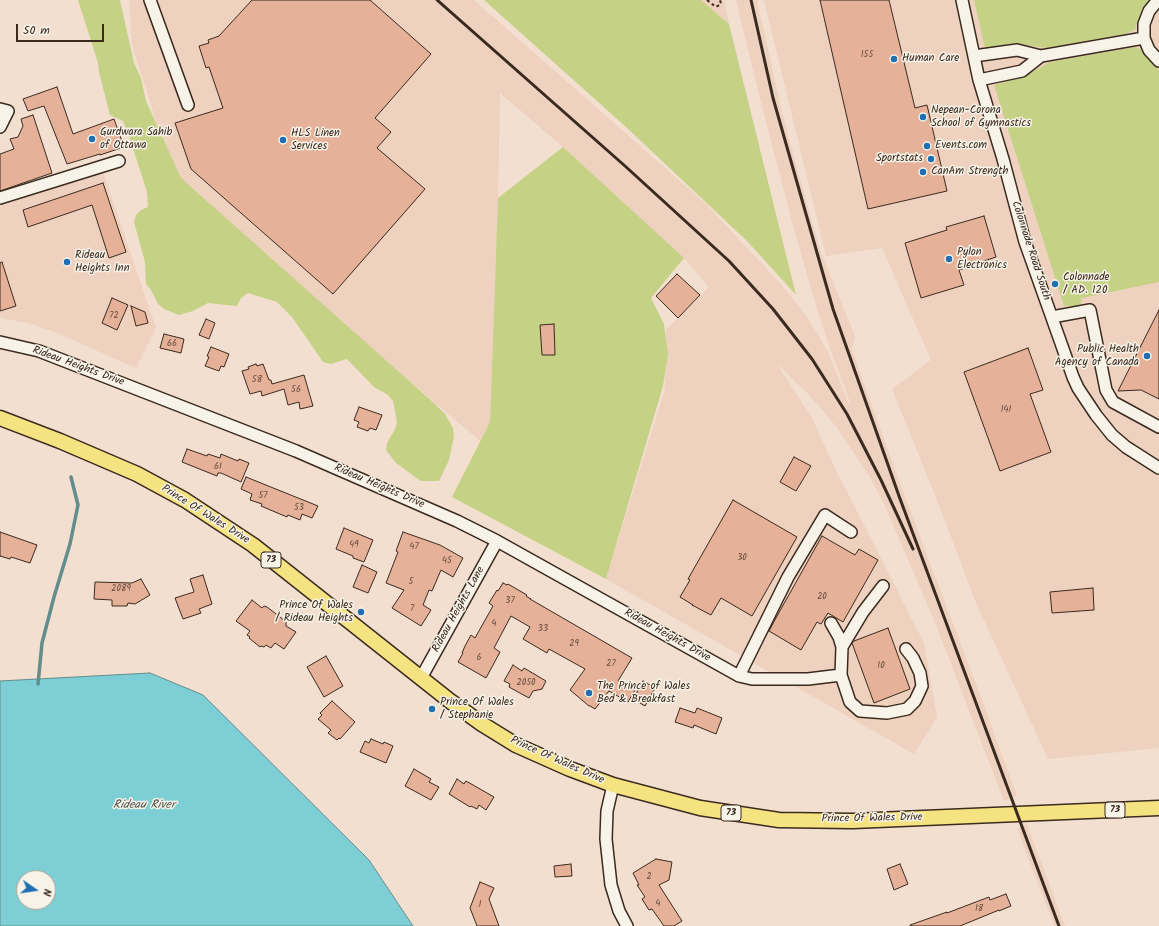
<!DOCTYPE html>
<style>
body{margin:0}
#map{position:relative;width:1159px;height:926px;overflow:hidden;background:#f2dfd0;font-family:Kalam,sans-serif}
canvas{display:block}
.north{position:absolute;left:16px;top:870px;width:40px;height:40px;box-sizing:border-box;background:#f7f3e8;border:1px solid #aca397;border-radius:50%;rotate:103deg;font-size:11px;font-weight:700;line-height:16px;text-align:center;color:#3b2a1e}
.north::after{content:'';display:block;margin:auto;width:14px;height:18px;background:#1f6fb2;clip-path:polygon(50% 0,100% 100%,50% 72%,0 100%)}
.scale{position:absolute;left:16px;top:24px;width:88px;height:18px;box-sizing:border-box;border:2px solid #3b2a1e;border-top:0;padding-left:5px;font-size:12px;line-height:14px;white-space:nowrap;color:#3b2a1e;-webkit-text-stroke:3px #f7f3e8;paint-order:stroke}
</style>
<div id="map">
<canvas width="1159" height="926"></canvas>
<div class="north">N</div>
<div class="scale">50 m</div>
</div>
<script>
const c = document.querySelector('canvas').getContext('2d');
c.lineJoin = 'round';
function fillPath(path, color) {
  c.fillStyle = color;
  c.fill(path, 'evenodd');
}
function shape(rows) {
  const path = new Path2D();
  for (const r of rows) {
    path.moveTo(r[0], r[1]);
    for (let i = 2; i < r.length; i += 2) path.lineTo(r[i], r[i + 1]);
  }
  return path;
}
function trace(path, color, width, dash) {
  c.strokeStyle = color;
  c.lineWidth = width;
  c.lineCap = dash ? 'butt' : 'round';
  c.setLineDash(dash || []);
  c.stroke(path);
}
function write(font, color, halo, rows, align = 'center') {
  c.font = font + ' Kalam,sans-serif';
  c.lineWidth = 3;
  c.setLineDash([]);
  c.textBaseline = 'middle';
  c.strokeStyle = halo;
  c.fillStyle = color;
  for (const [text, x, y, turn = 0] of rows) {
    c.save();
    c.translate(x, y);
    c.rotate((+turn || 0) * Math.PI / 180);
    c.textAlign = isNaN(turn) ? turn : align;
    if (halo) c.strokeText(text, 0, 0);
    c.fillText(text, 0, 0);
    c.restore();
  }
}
const built = shape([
 [129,0,474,0,705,203,779,282,806,315,828,352,849,404,850,402,831,351,818,312,795,233,760,99,736,0,757,0,781,107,797,168,820,250,855,336,852,348,858,367,904,494,979,692,1017,796,1004,801,934,620,884,504,871,479,837,428,825,413,807,393,777,364,812,418,834,466,924,643,937,717,914,754,606,579,665,389,666,330,709,287,684,258,563,147,500,93,498,198,490,422,480,441,175,181,132,45],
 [701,0,724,0,729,24],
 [764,0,1159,0,1159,748,1048,759,976,603,942,513,892,389,931,360,882,248,826,256],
 [103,172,156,328,136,368,57,333,28,323,0,318,0,206],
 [1027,824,1065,926,1054,926,1017,828]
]);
const green = shape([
 [78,0,120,0,134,63,141,78,146,101,181,178,434,403,445,414,453,428,454,436,449,460,439,481,421,481,415,477,396,463,386,450,387,443,395,429,397,422,393,401,388,395,374,387,347,359,331,364,323,362,292,317,277,302,248,293,241,298,237,306,208,303,193,311,179,315,164,309,158,304,151,290,146,284,145,262,134,222,136,215,141,210,148,207,147,192,131,142,123,121,110,115,99,72,98,63],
 [484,0,701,0,729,24,796,295,748,242,626,127],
 [974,0,1149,0,1141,10,1135,30,1125,34,1046,48,1013,43,985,48],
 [1135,47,1141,49,1159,70,1159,282,1082,298,1080,306,1064,306,994,85,1023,77,1050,62],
 [563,147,684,258,651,298,664,324,668,354,663,386,606,579,452,497,490,422,498,198]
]);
const water = shape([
 [150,673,203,695,369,860,413,926,0,926,0,681,150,673],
 [24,878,48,878,48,902,24,902,24,878]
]);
const stream = shape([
 [38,684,42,643,54,597,70,544,78,505,71,477]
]);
const building = shape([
 [252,0,370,0,431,54,375,118,391,132,377,148,425,189,333,294,191,169,175,123,223,108,209,67,206,68,199,46,209,43,208,40,219,36,252,0],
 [820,0,889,0,915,108,927,105,947,191,868,209,820,0],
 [57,87,73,134,114,119,124,147,100,155,100,154,67,164,44,106,28,111,23,99,57,87],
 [33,115,52,173,0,191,0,154,14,149,10,139,18,137,23,126,21,119,33,115],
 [103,183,126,252,109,258,92,205,28,227,23,210,103,183],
 [984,216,996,257,981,262,982,263,959,270,964,285,921,298,905,243,947,230,946,227,984,216],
 [2,262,16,306,0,311,0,263,2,262],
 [677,274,700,295,678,318,656,296,677,274],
 [112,298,128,305,117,330,102,323,112,298],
 [131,306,145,312,148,323,136,326,131,306],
 [1159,310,1159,399,1141,390,1118,391,1159,310],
 [206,319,215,323,209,339,199,335,206,319],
 [554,324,555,355,542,355,540,325,554,324],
 [164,334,184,339,181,353,160,348,164,334],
 [211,347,229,354,224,367,221,366,219,371,205,366,209,357,207,356,211,347],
 [1028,348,1043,390,1030,394,1051,452,1000,471,964,372,1028,348],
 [256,364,257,366,263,364,269,380,271,380,272,384,304,375,313,406,300,409,299,402,288,405,284,389,262,396,261,391,250,394,242,371,249,369,248,367,256,364],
 [359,407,382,415,376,430,370,428,368,431,357,427,359,422,354,420,359,407],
 [187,449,207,456,208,454,220,458,221,454,238,461,239,459,249,463,241,482,221,473,218,473,217,476,182,462,187,449],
 [794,457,811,466,796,491,780,482,794,457],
 [246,477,318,506,312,518,302,514,300,520,288,515,287,517,261,506,262,504,250,500,252,494,241,489,246,477],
 [733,500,797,537,752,616,721,598,711,615,692,605,693,605,680,597,690,580,688,579,733,500],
 [344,528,373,540,364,562,353,558,353,556,336,549,344,528],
 [0,532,37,545,30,563,11,557,10,559,0,556,0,532],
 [403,532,440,545,463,558,453,577,441,570,432,591,429,590,423,605,431,610,421,626,392,608,404,590,386,583,398,552,396,551,403,532],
 [822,536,855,555,859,549,878,560,843,622,828,613,821,624,817,622,801,650,769,631,777,616,822,536],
 [362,565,377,572,368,593,353,587,362,565],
 [203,575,212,604,199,609,201,613,183,619,175,598,194,592,190,579,203,575],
 [141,579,150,595,135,604,128,603,127,606,112,606,112,600,94,599,95,582,132,583,141,579],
 [503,583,507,585,508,584,527,595,526,596,531,599,530,599,632,658,618,681,635,690,628,702,609,691,595,709,590,706,589,706,570,690,585,669,549,649,547,653,523,639,530,627,511,616,494,648,500,652,486,678,458,662,463,653,462,653,465,646,471,635,475,638,493,606,489,603,497,590,498,591,503,583],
 [1093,588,1094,610,1052,613,1050,592,1093,588],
 [252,600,262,608,264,606,267,607,280,617,286,622,286,626,296,632,284,649,275,643,271,648,266,645,264,647,261,646,260,647,249,638,250,637,247,635,250,631,236,621,252,600],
 [888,628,910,689,874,703,852,643,854,641,888,628],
 [326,656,343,686,324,697,307,667,326,656],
 [513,665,522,671,524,668,546,681,542,689,533,691,529,698,509,687,510,684,504,681,513,665],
 [643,681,655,688,645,706,633,699,643,681],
 [332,701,355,722,340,739,339,738,337,740,328,733,331,730,318,719,322,715,320,713,332,701],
 [680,708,695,713,697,708,722,718,716,734,694,725,693,728,675,722,680,708],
 [371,739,383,744,384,742,393,746,386,763,360,752,365,741,369,743,371,739],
 [414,769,431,779,429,782,439,787,431,800,405,786,414,769],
 [457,779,464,784,466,781,494,797,486,810,479,805,477,809,471,806,470,807,449,794,457,779],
 [656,859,672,862,669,880,659,885,682,921,674,926,664,926,652,909,649,910,642,899,645,897,637,885,639,885,633,873,656,859],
 [571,864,572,876,555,877,554,866,571,864],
 [900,864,908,884,894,890,887,869,900,864],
 [480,882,494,888,489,899,499,926,477,926,470,908,480,882],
 [1006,894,1011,906,999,911,999,910,960,926,910,926,910,925,947,912,947,913,989,897,990,900,1006,894]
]);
const path = shape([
 [707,0,716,7,721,4,720,0]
]);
const minor = shape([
 [150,0,188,105],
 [962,0,979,80,1003,159,1025,242,1073,377,1078,388,1096,415,1112,435,1126,447,1159,468],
 [1158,0,1149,11,1144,24,1144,38,1149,50,1159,61],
 [974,56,1017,50,1041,56,1144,38],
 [979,80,1022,71,1041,56],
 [0,109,8,111,0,127],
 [0,198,119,161],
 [1052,317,1090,310,1106,390,1113,402,1159,427],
 [0,342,39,351,296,451,457,521,497,541,739,676,752,679,808,679,841,675,842,647,863,612,883,586],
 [831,623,839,637,842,647],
 [841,675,850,702,860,711,887,713,907,709,915,701,922,686,920,673,913,658,906,649],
 [739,676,788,577,825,515,851,532],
 [421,678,497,541],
 [613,785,607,811,606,839,611,885,619,911,627,926]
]);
const major = shape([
 [0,418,60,441,137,474,185,500,253,545,450,701,482,724,516,745,570,769,613,785,700,808,779,820,853,821,1159,808]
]);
const rail = shape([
 [437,0,625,166,729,261,773,309,812,359,847,414,881,480,913,549],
 [751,0,773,98,833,309,899,496,1059,926]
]);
const markers = [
 [894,59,4,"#1f6fb2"],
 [923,117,4,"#1f6fb2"],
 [92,139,4,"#1f6fb2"],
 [283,140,4,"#1f6fb2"],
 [927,146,4,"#1f6fb2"],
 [931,159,4,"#1f6fb2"],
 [923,172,4,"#1f6fb2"],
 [949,259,4,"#1f6fb2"],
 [67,262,4,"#1f6fb2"],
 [1055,284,4,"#1f6fb2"],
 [1147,356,4,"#1f6fb2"],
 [361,612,4,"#1f6fb2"],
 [589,693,4,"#1f6fb2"],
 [432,709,4,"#1f6fb2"]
];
const numberNames = [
 ["155",867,55],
 ["72",114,316],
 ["66",172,344],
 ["58",257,380],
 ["56",296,390],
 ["141",1006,410],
 ["61",218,467],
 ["57",263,496],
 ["53",299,508],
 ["49",354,545],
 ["47",414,547],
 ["30",742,558],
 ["45",447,561],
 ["5",411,582],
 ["2089",121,589],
 ["20",822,597],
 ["37",510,601],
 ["7",412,609],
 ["4",494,624],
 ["33",543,629],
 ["29",574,644],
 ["6",479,658],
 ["27",611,664],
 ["10",881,666],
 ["2050",526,683],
 ["2",649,877],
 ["4",658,904],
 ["1",480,905],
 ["18",979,909]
];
const shields = [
 [271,560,20],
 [1115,810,20],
 [731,813,20]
];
const shieldNames = [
 ["73",271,560],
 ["73",1115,810],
 ["73",731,813]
];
const poiNames = [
 ["Human Care",902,59],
 ["Nepean-Corona",931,111],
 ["School of Gymnastics",931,124],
 ["Gurdwara Sahib",100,133],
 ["of Ottawa",100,146],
 ["HLS Linen",291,134],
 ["Services",291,147],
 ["Events.com",935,146],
 ["Sportstats",923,159,"right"],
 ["CanAm Strength",931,172],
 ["Pylon",957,253],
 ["Electronics",957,266],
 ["Rideau",75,256],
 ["Heights Inn",75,269],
 ["Colonnade",1063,278],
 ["/ AD. 120",1063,291],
 ["Public Health",1139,350,"right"],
 ["Agency of Canada",1139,363,"right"],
 ["Prince Of Wales",353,606,"right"],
 ["/ Rideau Heights",353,619,"right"],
 ["The Prince of Wales",597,687],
 ["Bed & Breakfast",597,700],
 ["Prince Of Wales",440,703],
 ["/ Stephanie",440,716]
];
const streetNames = [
 ["Colonnade Road South",1030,251,72],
 ["Rideau Heights Drive",78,367,20],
 ["Rideau Heights Drive",379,487,23],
 ["Prince Of Wales Drive",205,515,32],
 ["Rideau Heights Lane",459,610,-61],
 ["Rideau Heights Drive",667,636,29],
 ["Prince Of Wales Drive",557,761,24],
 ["Prince Of Wales Drive",872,819,-1]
];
const waterNames = [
 ["Rideau River",144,806]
];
fillPath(built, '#eed1bf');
fillPath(green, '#c5d286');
fillPath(water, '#7dced5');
trace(water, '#638c8c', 1);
trace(stream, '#638c8c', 3.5);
fillPath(building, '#e5b198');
trace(building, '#3b2a1e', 1);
trace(minor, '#3b2a1e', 14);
trace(major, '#3b2a1e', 17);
trace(path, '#3b2a1e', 2, [3, 3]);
trace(minor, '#f7f3e8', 11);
trace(major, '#f5e382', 14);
trace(rail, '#3b2a1e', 3);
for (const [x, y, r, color] of markers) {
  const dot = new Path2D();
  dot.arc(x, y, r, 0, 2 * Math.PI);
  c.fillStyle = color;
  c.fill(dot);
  trace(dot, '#f7f3e8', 1.5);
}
write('9px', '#664c3c', null, numberNames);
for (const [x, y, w] of shields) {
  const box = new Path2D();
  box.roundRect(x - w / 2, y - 8, w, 16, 3);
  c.fillStyle = '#f7f3e8';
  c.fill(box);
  trace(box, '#3b2a1e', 1);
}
write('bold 10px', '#3b2a1e', null, shieldNames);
write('11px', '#3b2a1e', '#f7f3e8', poiNames, 'left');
write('11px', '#3b2a1e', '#f7f3e8', streetNames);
write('italic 12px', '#4c534c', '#f7f3e8', waterNames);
</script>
